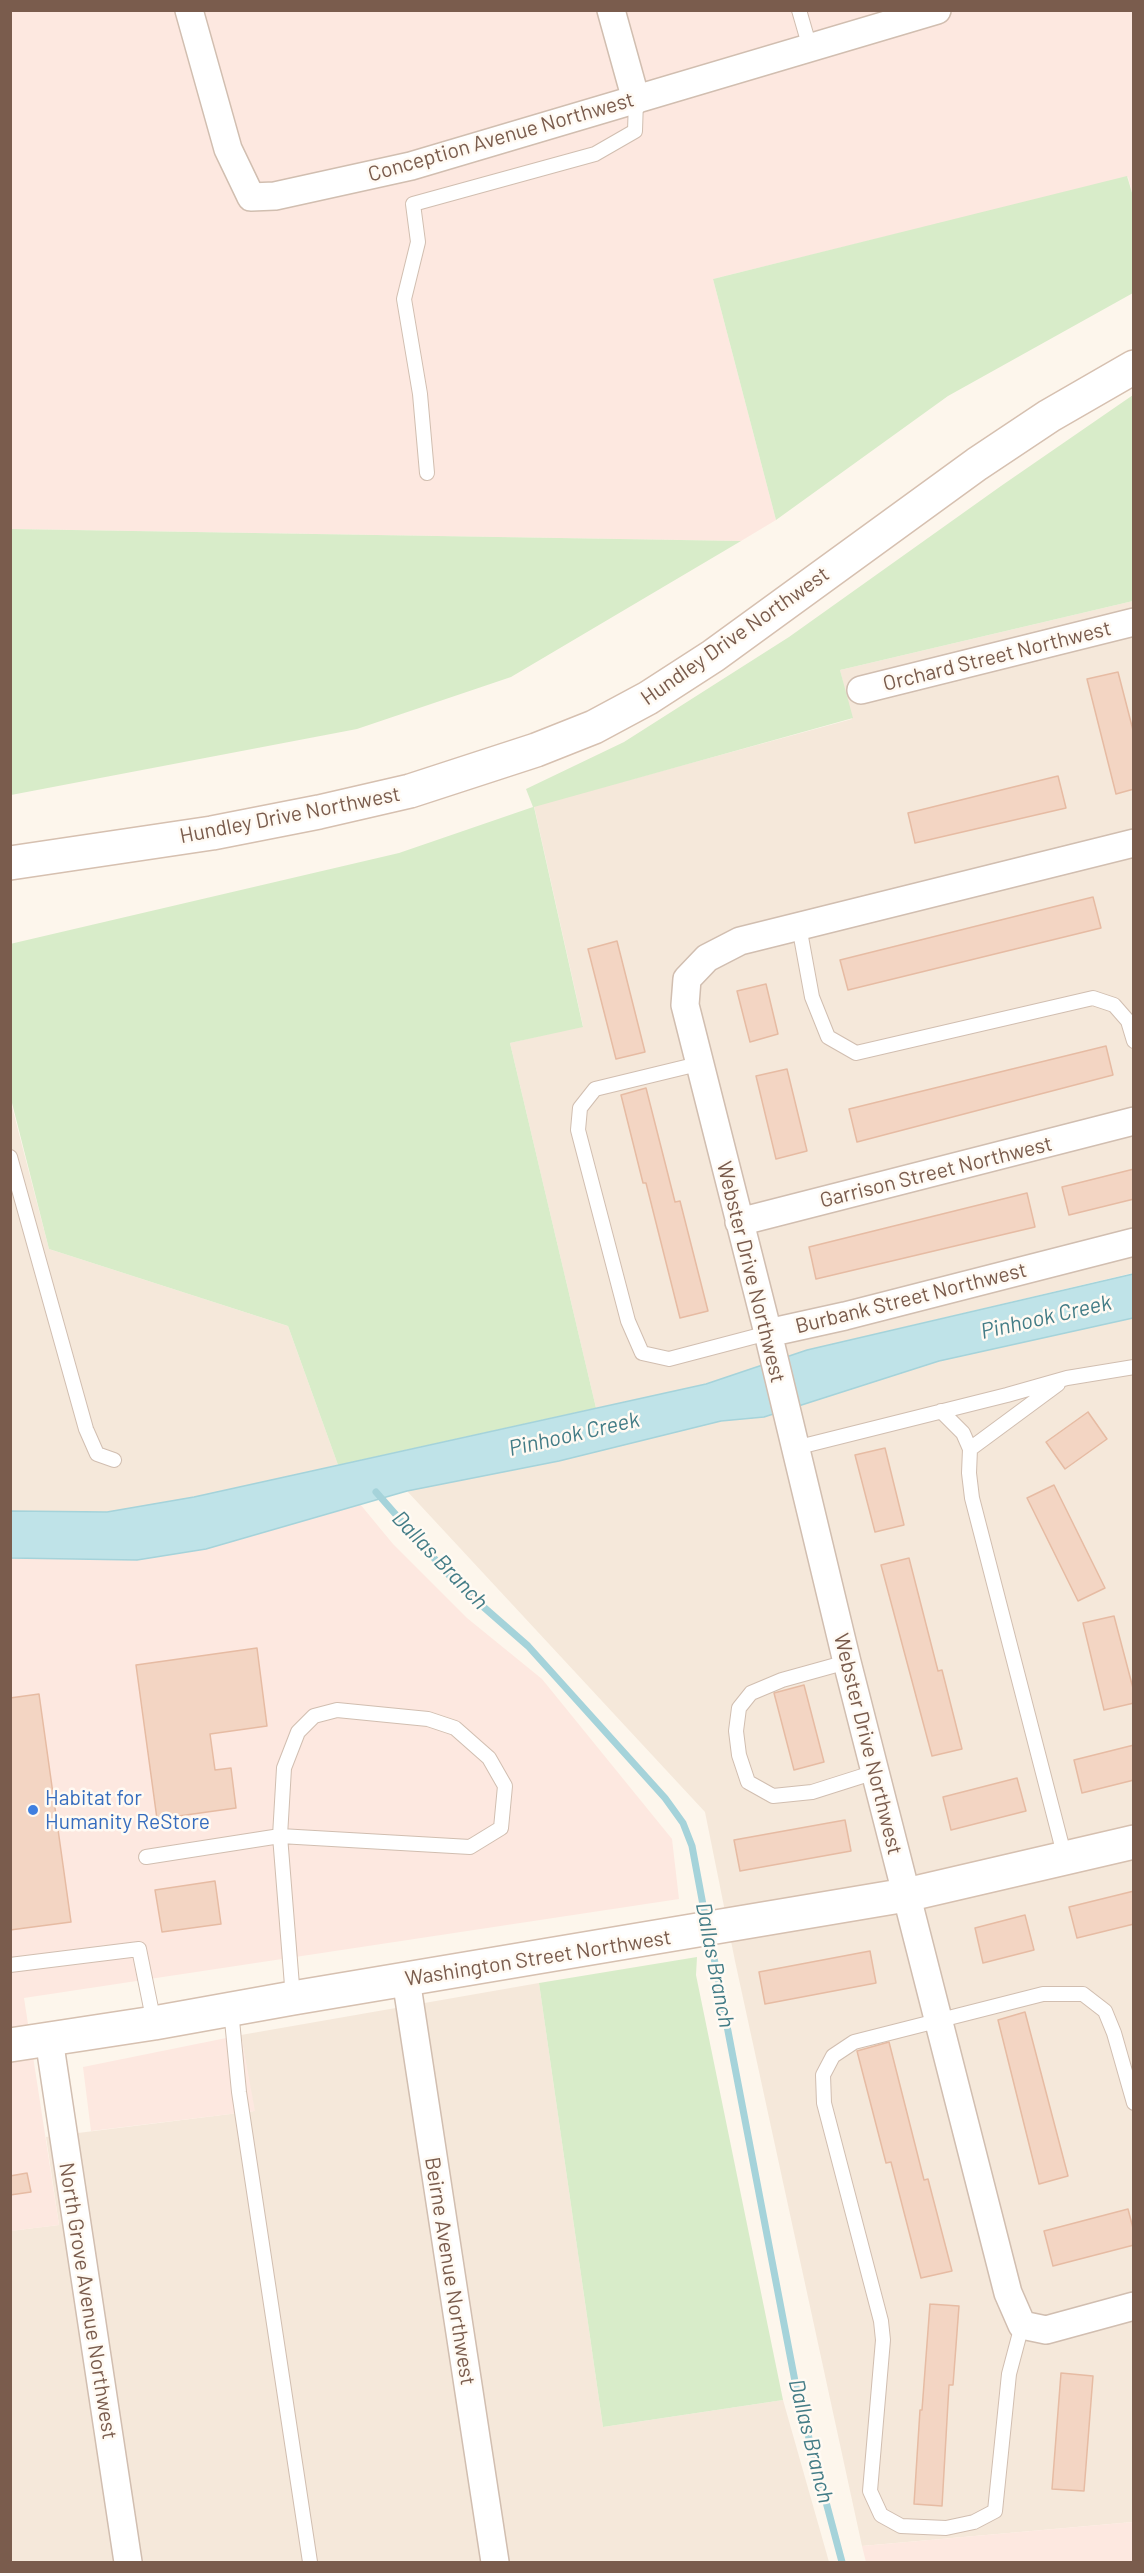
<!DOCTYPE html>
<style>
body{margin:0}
#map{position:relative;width:1144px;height:2573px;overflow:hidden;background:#fdf6ec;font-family:Barlow,sans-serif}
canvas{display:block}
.frame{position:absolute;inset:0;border:12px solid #7a5c4d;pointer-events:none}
</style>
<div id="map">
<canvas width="1144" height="2573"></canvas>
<div class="frame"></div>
</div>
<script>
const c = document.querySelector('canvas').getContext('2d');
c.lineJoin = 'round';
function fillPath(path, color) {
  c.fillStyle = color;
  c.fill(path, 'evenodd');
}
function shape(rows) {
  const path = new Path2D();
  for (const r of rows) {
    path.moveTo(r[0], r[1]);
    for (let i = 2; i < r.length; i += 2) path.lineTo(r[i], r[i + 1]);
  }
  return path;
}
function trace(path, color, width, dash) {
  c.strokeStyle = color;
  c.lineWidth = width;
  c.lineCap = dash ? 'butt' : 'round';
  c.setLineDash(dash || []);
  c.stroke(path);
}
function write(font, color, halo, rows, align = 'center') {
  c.font = font + ' Barlow,sans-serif';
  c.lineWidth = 5;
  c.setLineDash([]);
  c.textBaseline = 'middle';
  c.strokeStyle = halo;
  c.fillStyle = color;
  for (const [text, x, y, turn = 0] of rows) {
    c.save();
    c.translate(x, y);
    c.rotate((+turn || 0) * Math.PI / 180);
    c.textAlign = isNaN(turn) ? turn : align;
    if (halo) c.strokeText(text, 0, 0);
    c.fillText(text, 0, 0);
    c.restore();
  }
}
const residential = shape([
 [1133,601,1133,1273,807,1350,706,1384,596,1408,510,1043,583,1026,534,806,852,719,840,670],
 [10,1099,49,1249,288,1326,338,1465,194,1497,107,1512,11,1511],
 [1133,1318,1133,2522,862,2546,735,1961,705,1812,407,1491,559,1461,721,1421,764,1417,939,1361],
 [539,1983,603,2427,783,2400,829,2562,11,2562,10,2231,59,2225,46,2137,254,2111,241,2035]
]);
const commercial = shape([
 [11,11,1133,11,1133,196,1128,177,713,279,776,520,741,541,11,529],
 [360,1504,393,1544,467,1618,542,1679,672,1839,679,1899,24,1998,59,2225,11,2231,10,1558,137,1560,206,1549],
 [241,2035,255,2111,91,2131,83,2067],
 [1133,2522,1133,2562,866,2562,862,2546]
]);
const green = shape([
 [1127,176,1133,196,1133,293,948,396,776,520,713,279],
 [1133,395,1133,601,840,670,853,718,534,807,583,1027,510,1043,596,1408,338,1465,288,1326,49,1249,11,1099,10,944,399,853,533,807,526,789,624,742,789,637,1001,486],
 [11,529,741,541,511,677,357,729,11,795],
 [697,1957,696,1975,783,2400,603,2427,539,1983]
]);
const water = shape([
 [1133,1274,1133,1318,939,1361,764,1417,721,1421,559,1461,407,1491,206,1549,137,1560,11,1558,10,1511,107,1512,194,1497,706,1384,807,1350,1133,1274]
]);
const stream = shape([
 [376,1492,455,1582,528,1646,665,1798,683,1823,692,1846,706,1921],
 [710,1937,798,2397,842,2562]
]);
const building = shape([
 [1118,672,1134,734,1134,789,1116,794,1087,679,1118,672],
 [1058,776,1066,808,915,843,908,813,1058,776],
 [1093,897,1101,928,848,990,840,960,1093,897],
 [617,941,645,1052,616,1059,588,949,617,941],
 [766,984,778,1034,750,1042,737,991,766,984],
 [1106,1046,1113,1075,857,1142,849,1109,1106,1046],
 [787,1069,807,1151,776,1159,756,1076,787,1069],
 [646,1088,675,1202,680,1201,708,1311,680,1318,646,1183,643,1183,621,1095,646,1088],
 [1134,1169,1134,1199,1069,1215,1062,1187,1134,1169],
 [1027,1193,1035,1227,816,1279,809,1247,1027,1193],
 [1088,1412,1107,1439,1065,1469,1046,1442,1088,1412],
 [885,1448,904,1525,875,1532,855,1455,885,1448],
 [1054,1485,1105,1588,1078,1601,1027,1498,1054,1485],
 [909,1558,938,1671,942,1670,962,1749,932,1756,881,1565,909,1558],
 [1114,1616,1134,1692,1134,1703,1104,1710,1083,1623,1114,1616],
 [257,1648,267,1726,210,1734,215,1770,231,1768,236,1808,157,1819,136,1665,257,1648],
 [804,1685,824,1762,794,1770,774,1693,804,1685],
 [39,1694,71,1922,10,1930,10,1698,39,1694],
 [1134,1745,1134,1780,1082,1793,1074,1760,1134,1745],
 [1017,1778,1026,1811,951,1830,943,1797,1017,1778],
 [845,1820,851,1851,740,1871,734,1840,845,1820],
 [215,1881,221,1924,162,1932,155,1890,215,1881],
 [1134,1891,1134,1924,1077,1938,1069,1907,1134,1891],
 [1025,1915,1034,1950,983,1963,975,1928,1025,1915],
 [870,1951,876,1983,765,2004,759,1972,870,1951],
 [1025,2012,1068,2176,1039,2184,998,2020,1025,2012],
 [889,2042,924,2180,928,2179,952,2271,921,2278,891,2162,886,2163,857,2051,889,2042],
 [27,2173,31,2192,10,2195,10,2176,27,2173],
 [1128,2209,1134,2232,1134,2245,1053,2266,1044,2231,1128,2209],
 [930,2304,959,2306,953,2385,949,2385,942,2506,914,2504,920,2410,922,2410,930,2304],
 [1061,2373,1093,2376,1084,2491,1052,2489,1061,2373]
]);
const lane = shape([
 [799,10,810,48],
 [427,473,420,394,404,299,418,242,413,204,595,154,635,131,636,100],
 [799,926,812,997,828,1037,856,1053,1093,998,1114,1005,1128,1021,1134,1041],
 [698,1064,595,1089,580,1108,578,1130,628,1321,642,1353,669,1359,768,1333],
 [10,1157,86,1429,97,1454,114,1460],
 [941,1411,963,1433,970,1449,969,1473,972,1498,1065,1858],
 [795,1448,1007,1395,1067,1378,1134,1367],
 [970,1449,1058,1384],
 [847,1662,782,1680,751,1693,739,1708,736,1731,739,1755,748,1782,773,1796,812,1792,875,1772],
 [146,1857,280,1836,470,1847,501,1828,505,1786,489,1758,455,1728,428,1719,337,1710,314,1716,298,1732,284,1768,280,1836,293,1998],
 [10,1965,139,1949,154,2023],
 [231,2010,239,2092,310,2562],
 [1022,2325,1009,2374,995,2511,974,2522,946,2528,901,2526,881,2515,870,2491,883,2340,881,2321,824,2103,823,2075,833,2056,854,2042,1043,1994,1083,1994,1105,2011,1114,2033,1134,2103]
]);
const street = shape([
 [189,10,228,149,251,197,275,196,411,166,937,10],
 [611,10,636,100],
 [861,690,1134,622],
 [1134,843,740,941,707,958,687,979,685,1005,768,1333,847,1662,1008,2293,1022,2325,1046,2330,1134,2306],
 [739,1222,1134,1121],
 [768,1333,845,1316,1134,1242],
 [406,1979,495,2562],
 [49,2039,128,2562]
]);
const secondary = shape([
 [10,863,212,833,319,812,410,791,536,750,594,727,648,698,713,656,977,464,1049,416,1134,367],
 [10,2045,154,2023,293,1998,906,1895,1134,1842]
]);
const markers = [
 [33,1810,6,"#3f7fe0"]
];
const streetNames = [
 ["Conception Avenue Northwest",501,137,-16],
 ["Hundley Drive Northwest",735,636,-35],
 ["Orchard Street Northwest",997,656,-14],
 ["Hundley Drive Northwest",290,815,-11],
 ["Garrison Street Northwest",936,1172,-14],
 ["Webster Drive Northwest",751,1272,76],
 ["Burbank Street Northwest",911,1298,-14],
 ["Webster Drive Northwest",868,1744,76],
 ["Washington Street Northwest",538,1958,-9],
 ["Beirne Avenue Northwest",450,2271,81],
 ["North Grove Avenue Northwest",88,2301,81]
];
const shopNames = [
 ["Habitat for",45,1798],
 ["Humanity ReStore",45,1822]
];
const waterNames = [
 ["Pinhook Creek",1046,1317,-13],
 ["Pinhook Creek",574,1434,-13],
 ["Dallas Branch",440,1560,46],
 ["Dallas Branch",715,1965,79],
 ["Dallas Branch",811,2441,76]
];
fillPath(residential, '#f5e8da');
fillPath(commercial, '#fde8e0');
fillPath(green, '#d8ecc9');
fillPath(water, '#bfe3e8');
trace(water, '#a5d3da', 1.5);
trace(stream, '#a5d3da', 7);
fillPath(building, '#f3d5c3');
trace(building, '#e6bba3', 1.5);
trace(lane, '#d1beb0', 16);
trace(street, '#d1beb0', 30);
trace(secondary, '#d6c0b0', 36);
trace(lane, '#fff', 14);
trace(street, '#fff', 27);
trace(secondary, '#fff', 33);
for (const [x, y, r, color] of markers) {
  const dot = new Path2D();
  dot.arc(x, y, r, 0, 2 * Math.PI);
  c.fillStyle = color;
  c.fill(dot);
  trace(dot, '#fffaf3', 2);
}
write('21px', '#7a5c4d', '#fffaf3', streetNames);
write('21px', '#366cbe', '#fffaf3', shopNames, 'left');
write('italic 22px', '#437c86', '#fffaf3', waterNames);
</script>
